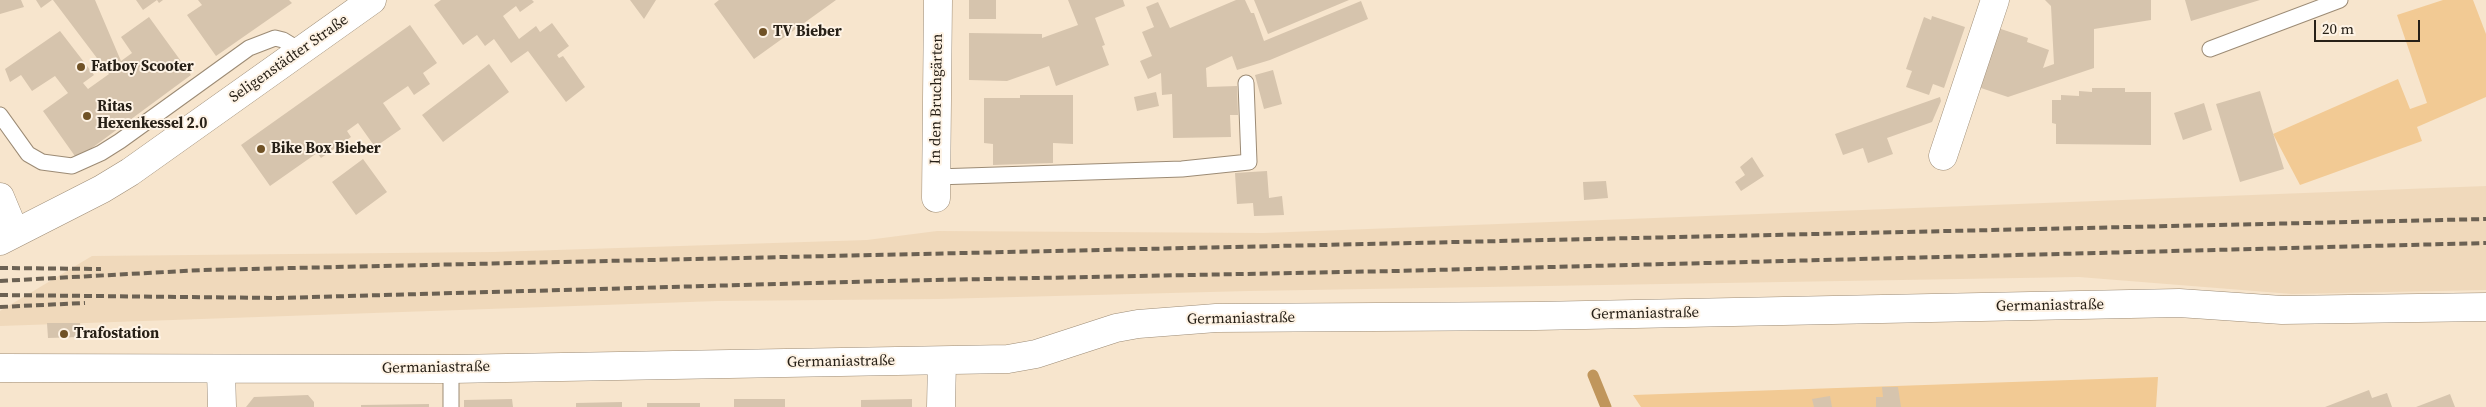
<!DOCTYPE html>
<meta charset="utf-8">
<style>
body{margin:0}
#map{position:relative;width:2486px;height:407px;overflow:hidden;background:#f7e5cd;font-family:"Source Serif 4",serif}
canvas{display:block}
.scale{position:absolute;left:2314px;top:20px;width:106px;height:22px;box-sizing:border-box;border:2px solid #272017;border-top:0;padding-left:6px;font-size:15px;line-height:18px;white-space:nowrap;color:#272017;-webkit-text-stroke:4px #fef3e5;paint-order:stroke}
</style>
<div id="map">
<canvas width="2486" height="407"></canvas>
<div class="scale">20 m</div>
</div>
<script>
const c = document.querySelector('canvas').getContext('2d');
c.lineJoin = 'round';
function fillPath(path, color) {
  c.fillStyle = color;
  c.fill(path, 'evenodd');
}
function shape(rows) {
  const path = new Path2D();
  for (const r of rows) {
    path.moveTo(r[0], r[1]);
    for (let i = 2; i < r.length; i += 2) path.lineTo(r[i], r[i + 1]);
  }
  return path;
}
function trace(path, color, width, dash) {
  c.strokeStyle = color;
  c.lineWidth = width;
  c.lineCap = dash ? 'butt' : 'round';
  c.setLineDash(dash || []);
  c.stroke(path);
}
function write(font, color, halo, rows, align = 'center') {
  c.font = font + ' "Source Serif 4",serif';
  c.lineWidth = 4;
  c.setLineDash([]);
  c.textBaseline = 'middle';
  c.strokeStyle = halo;
  c.fillStyle = color;
  for (const [text, x, y, turn = 0] of rows) {
    c.save();
    c.translate(x, y);
    c.rotate((+turn || 0) * Math.PI / 180);
    c.textAlign = isNaN(turn) ? turn : align;
    if (halo) c.strokeText(text, 0, 0);
    c.fillText(text, 0, 0);
    c.restore();
  }
}
const built = shape([
 [2486,186,2486,290,2292,294,2079,277,1249,291,938,299,718,301,0,326,0,311,92,256,494,252,867,240,937,231,1264,233]
]);
const green = shape([
 [2443,0,2473,0,2486,34,2486,97,2417,127,2422,141,2300,185,2273,134,2398,79,2410,109,2427,103,2397,15],
 [2158,377,2156,407,1641,407,1633,395]
]);
const stream = shape([
 [1593,375,1606,407]
]);
const building = shape([
 [0,0,21,0,24,7,0,14],
 [36,0,52,0,41,8],
 [53,0,95,0,121,61,132,53,121,37,149,17,191,75,77,159,43,111,68,93,55,76,32,91,21,75,10,82,5,69,60,31,94,75,83,83,88,89,109,74],
 [136,0,163,0,159,3,157,0,143,10],
 [198,0,289,0,292,3,216,56,187,15,202,5],
 [441,0,532,0,534,2,520,12,516,6,503,16,519,39,536,26,540,32,552,23,569,46,557,55,559,58,563,56,585,87,566,102,528,51,511,63,494,39,485,46,477,35,463,45,434,5],
 [630,0,656,0,644,19],
 [719,0,836,0,754,59,714,4],
 [969,0,996,0,996,19,969,19],
 [1068,0,1123,0,1125,6,1095,18,1105,45,1102,46,1109,65,1056,86,1049,66,1007,81,969,80,969,33,1042,34,1042,38,1078,25],
 [1236,0,1245,0,1251,13,1254,13,1264,41,1361,1,1368,19,1270,60,1237,70,1232,56,1206,68,1207,87,1237,86,1238,115,1230,115,1231,137,1173,138,1172,94,1162,95,1161,73,1148,79,1140,61,1152,56,1142,32,1154,27,1146,7,1158,2,1170,28],
 [1254,0,1349,0,1268,34],
 [2045,0,2151,0,2151,20,2094,29,2094,68,2008,97,1978,87,1998,28,2028,38,2027,42,2049,50,2043,68,2054,64,2051,6],
 [2185,0,2260,0,2191,21],
 [1932,16,1965,27,1944,88,1933,84,1929,95,1906,87,1912,71,1906,69,1924,17,1931,20],
 [410,25,437,63,423,73,430,84,414,95,408,86,383,103,401,129,375,147,358,123,347,131,351,137,321,158,317,153,270,186,241,145],
 [489,64,509,92,443,142,422,115],
 [1273,70,1282,104,1264,109,1255,75],
 [2092,88,2125,88,2125,92,2151,92,2151,145,2056,144,2056,124,2052,123,2052,100,2061,100,2061,95,2079,96,2079,91,2092,92],
 [2260,91,2284,169,2240,182,2216,104],
 [1156,92,1159,106,1137,111,1134,97],
 [1020,95,1073,95,1073,144,1053,143,1053,163,993,165,993,144,984,143,984,98,1020,98],
 [1940,97,1941,101,1932,122,1887,138,1893,154,1868,163,1863,148,1843,155,1835,134],
 [2204,103,2212,130,2183,140,2174,113],
 [1752,157,1764,176,1741,191,1735,182,1745,175,1740,167],
 [363,159,387,192,356,215,332,182],
 [1267,171,1269,198,1282,196,1284,215,1254,216,1253,203,1237,204,1235,173],
 [1606,181,1608,198,1584,200,1583,182],
 [47,323,80,323,81,337,48,338],
 [1882,387,1898,387,1901,407,1876,407,1876,397,1883,397],
 [2369,390,2372,398,2387,393,2392,407,2325,407],
 [2450,394,2455,407,2416,407],
 [308,395,314,402,314,407,246,407,254,397],
 [1830,396,1832,407,1814,407,1812,399],
 [512,399,513,407,464,407,464,400],
 [734,399,785,399,785,407,734,407],
 [912,399,912,407,861,407,861,400],
 [622,402,622,407,576,407,576,403],
 [647,403,700,403,700,407,647,407],
 [429,404,429,407,361,407,361,405]
]);
const service = shape([
 [2210,49,2340,0],
 [0,115,28,154,42,162,72,166,101,153,120,141,249,48,275,38,283,40,301,51],
 [936,177,1182,169,1249,162,1246,83],
 [451,407,451,369]
]);
const minor = shape([
 [1943,156,1995,0],
 [936,198,938,0],
 [0,368,451,369,1008,359,1036,354,1116,328,1138,324,1216,318,1536,316,2179,303,2282,310,2486,307],
 [221,370,222,407],
 [941,407,942,361]
]);
const tertiary = shape([
 [0,197,15,233],
 [0,241,102,189,130,172,372,0]
]);
const rail = shape([
 [0,268,101,269],
 [0,281,203,270,2486,219],
 [0,295,278,298,884,281,1395,271,2486,243],
 [0,307,85,303]
]);
const markers = [
 [763,32,5,"#705226"],
 [81,67,5,"#705226"],
 [87,116,5,"#705226"],
 [261,149,5,"#705226"],
 [64,334,5,"#705226"]
];
const poiNames = [
 ["TV Bieber",773,32],
 ["Fatboy Scooter",91,67],
 ["Ritas",97,107],
 ["Hexenkessel 2.0",97,124],
 ["Bike Box Bieber",271,149],
 ["Trafostation",74,334]
];
const streetNames = [
 ["Seligenstädter Straße",289,59,-35],
 ["In den Bruchgärten",937,99,-89],
 ["Germaniastraße",2050,306,-1],
 ["Germaniastraße",1645,314,-1],
 ["Germaniastraße",1241,319,-1],
 ["Germaniastraße",841,362,-1],
 ["Germaniastraße",436,368,-1]
];
fillPath(built, '#f0d9bb');
fillPath(green, '#f2ca94');
trace(stream, '#c0965c', 11);
fillPath(building, '#d6c4ad');
trace(service, '#9c8b75', 17);
trace(minor, '#9c8b75', 29);
trace(tertiary, '#9c8b75', 29);
trace(service, '#fff', 15);
trace(minor, '#fff', 28);
trace(tertiary, '#fff', 28);
trace(rail, '#6b6153', 4, [8, 4]);
for (const [x, y, r, color] of markers) {
  const dot = new Path2D();
  dot.arc(x, y, r, 0, 2 * Math.PI);
  c.fillStyle = color;
  c.fill(dot);
  trace(dot, '#fef3e5', 2);
}
write('bold 15px', '#272017', '#fef3e5', poiNames, 'left');
write('15px', '#272017', '#fef3e5', streetNames);
</script>
